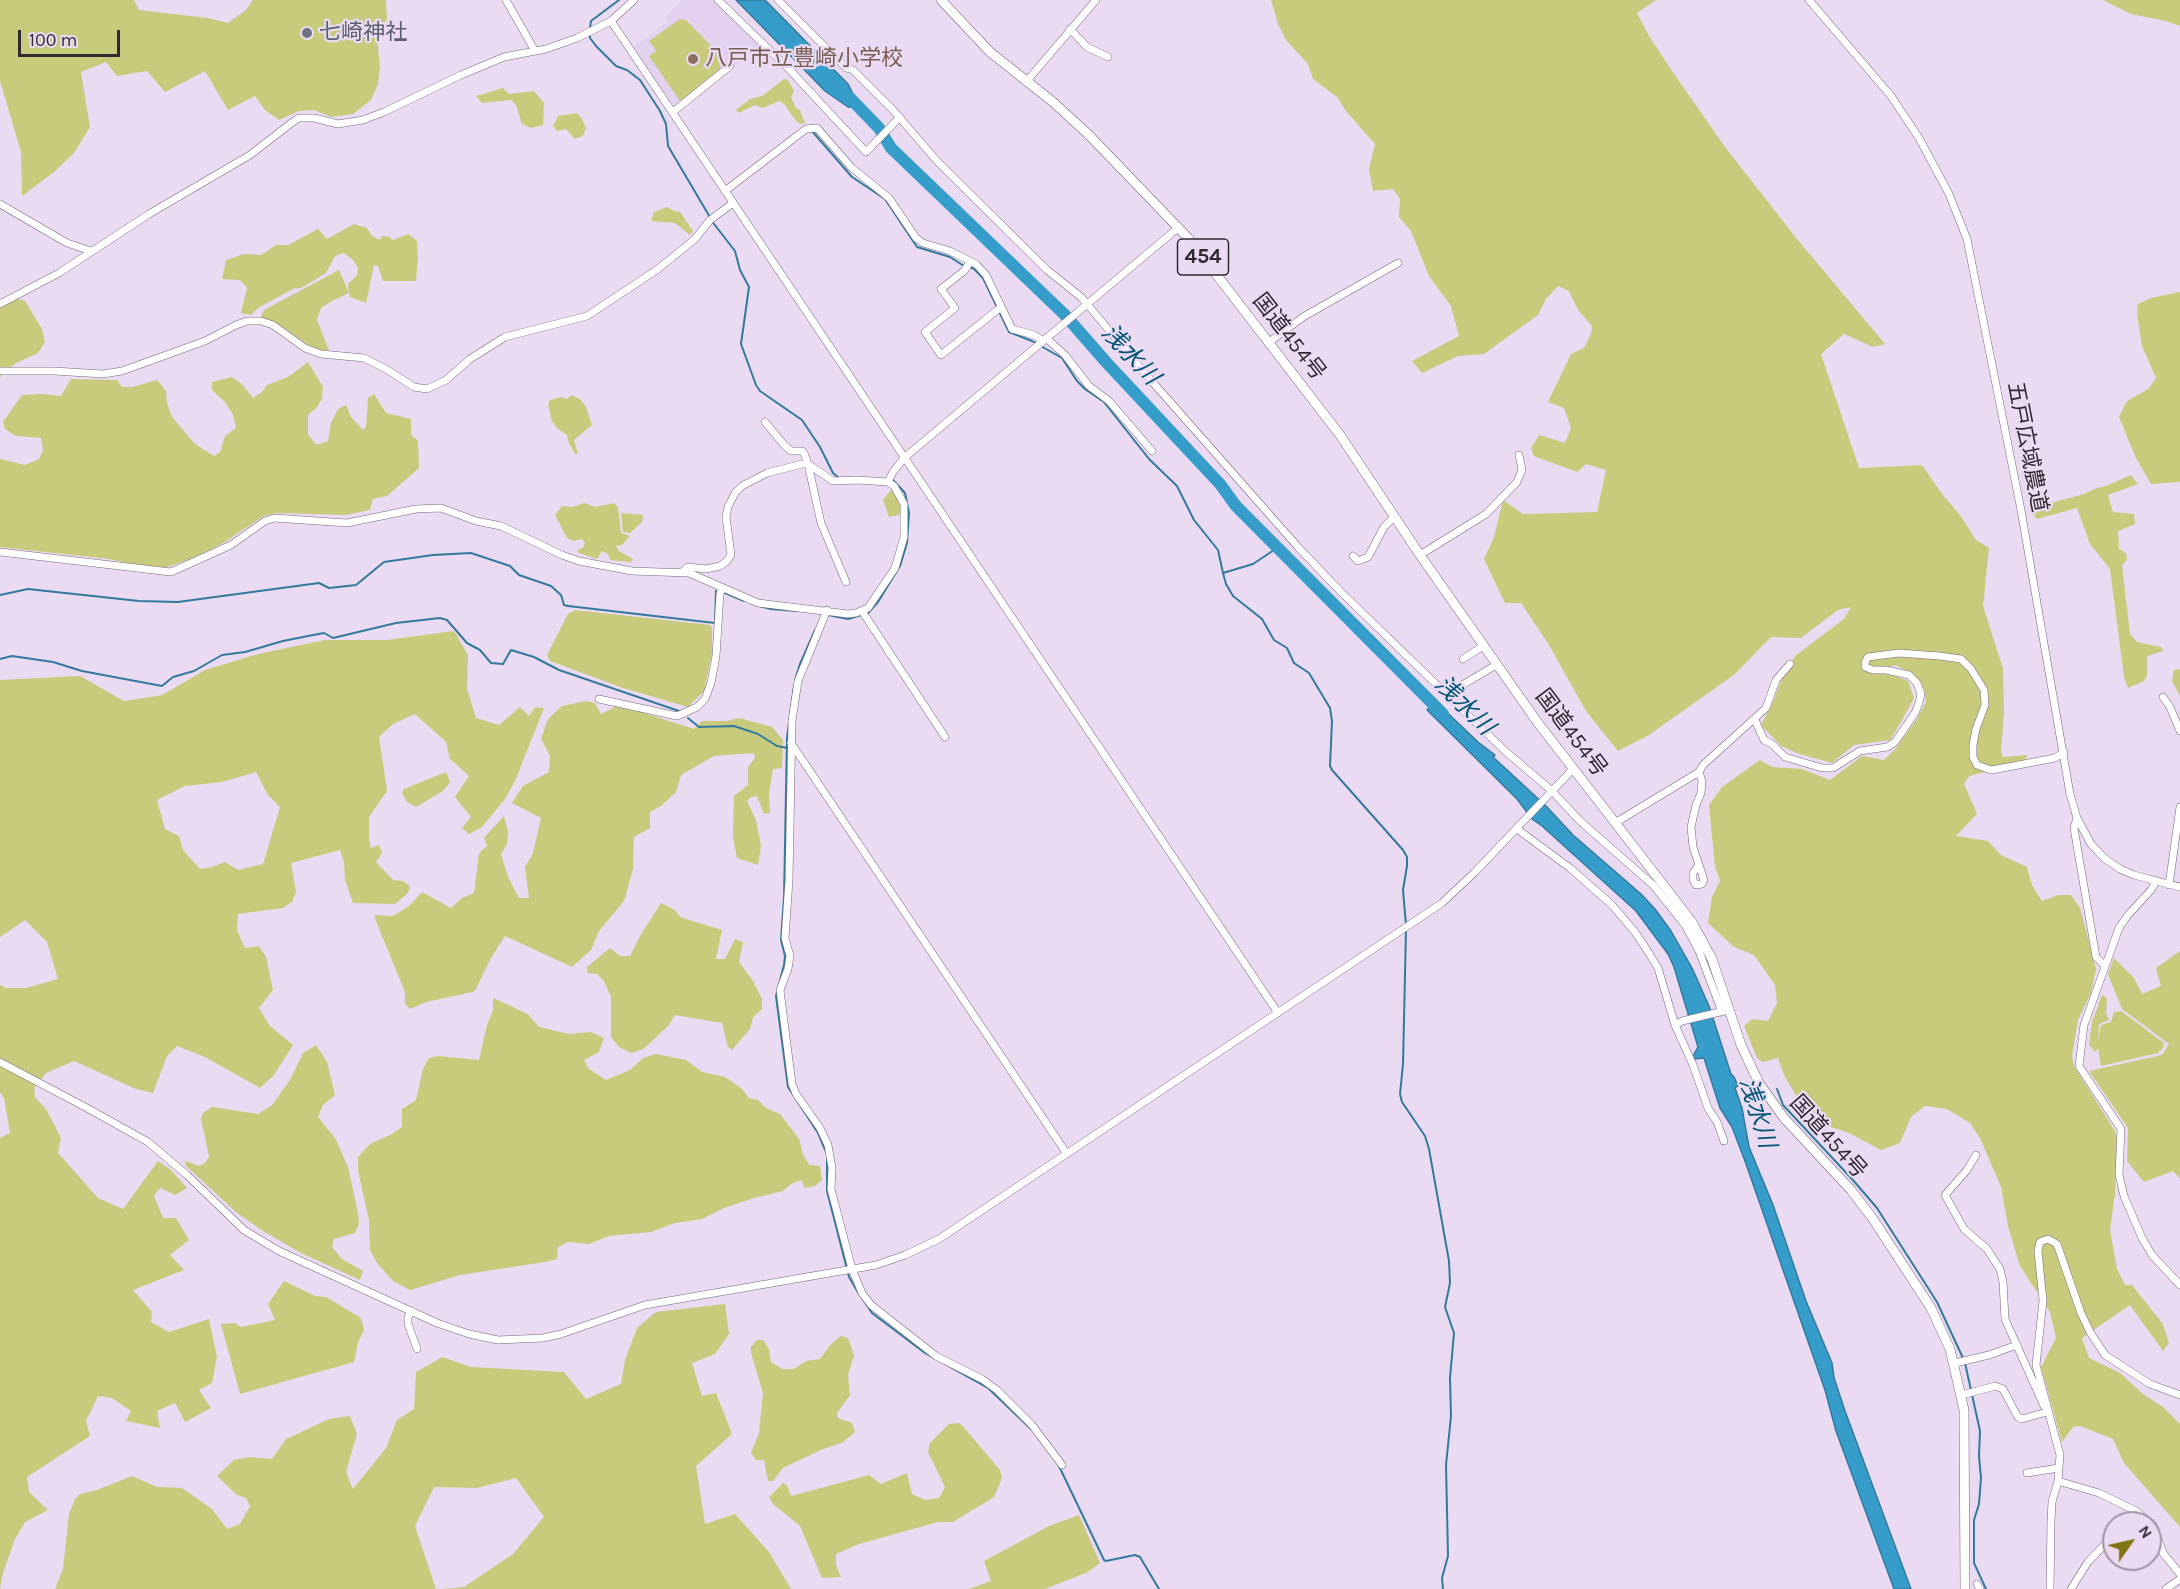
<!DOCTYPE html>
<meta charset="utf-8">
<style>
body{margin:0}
#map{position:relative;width:2180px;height:1589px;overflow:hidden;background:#eadbf2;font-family:Karla,sans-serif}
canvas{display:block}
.north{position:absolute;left:2102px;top:1511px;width:60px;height:60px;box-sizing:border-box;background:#eadbf2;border:2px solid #a094a6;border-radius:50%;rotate:56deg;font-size:16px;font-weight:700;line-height:24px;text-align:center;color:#302a33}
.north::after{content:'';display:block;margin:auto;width:21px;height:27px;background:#817213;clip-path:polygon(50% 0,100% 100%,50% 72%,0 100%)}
.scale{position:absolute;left:18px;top:30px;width:102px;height:27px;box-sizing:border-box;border:3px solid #302a33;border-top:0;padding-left:8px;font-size:18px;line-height:21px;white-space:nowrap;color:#302a33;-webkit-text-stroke:4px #eadbf2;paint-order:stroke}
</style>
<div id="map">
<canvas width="2180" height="1589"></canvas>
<div class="north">N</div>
<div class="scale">100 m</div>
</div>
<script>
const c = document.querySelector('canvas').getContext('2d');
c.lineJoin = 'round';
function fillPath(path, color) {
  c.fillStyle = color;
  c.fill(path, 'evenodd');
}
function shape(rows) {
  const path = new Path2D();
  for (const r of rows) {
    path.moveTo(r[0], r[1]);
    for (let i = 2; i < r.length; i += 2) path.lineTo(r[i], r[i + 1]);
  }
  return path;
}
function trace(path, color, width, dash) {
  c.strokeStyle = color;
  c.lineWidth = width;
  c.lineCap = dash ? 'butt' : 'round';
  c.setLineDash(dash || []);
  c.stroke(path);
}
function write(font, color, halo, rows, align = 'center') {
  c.font = font + ' Karla,"Noto Sans JP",sans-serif';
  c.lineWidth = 4.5;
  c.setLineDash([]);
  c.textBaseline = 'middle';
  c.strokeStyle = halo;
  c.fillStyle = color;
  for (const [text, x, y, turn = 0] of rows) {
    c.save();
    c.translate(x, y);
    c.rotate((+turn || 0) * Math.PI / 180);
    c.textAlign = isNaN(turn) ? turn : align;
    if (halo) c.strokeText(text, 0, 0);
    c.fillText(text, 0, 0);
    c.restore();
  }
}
const built = shape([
 [682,0,717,0,762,44,724,75,675,108,633,47,668,22,665,17]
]);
const green = shape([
 [0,0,134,0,139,10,208,18,228,23,246,10,253,0,386,0,387,19,377,36,380,68,378,84,371,100,353,114,331,117,314,110,299,111,279,120,265,110,255,96,228,110,205,71,165,92,147,71,117,76,106,62,81,72,90,127,74,153,54,172,22,196,21,152,0,81],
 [1271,0,1656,0,1637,13,1649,36,1672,71,1725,147,1797,239,1885,344,1873,347,1844,334,1821,354,1859,468,1922,465,1942,494,1960,515,1976,540,1989,548,1983,606,2003,669,2004,714,2001,752,2003,757,2028,755,2023,762,1969,776,1964,784,1977,814,1956,836,1988,841,2001,855,2027,867,2032,885,2042,901,2058,895,2071,895,2080,908,2096,969,2091,993,2078,1020,2072,1056,2074,1066,2115,1131,2117,1140,2115,1194,2110,1230,2117,1269,2125,1285,2132,1285,2163,1324,2169,1343,2163,1351,2130,1305,2082,1338,2089,1358,2120,1373,2143,1394,2163,1407,2180,1424,2180,1527,2124,1463,2113,1439,2080,1426,2073,1427,2062,1442,2041,1367,2056,1338,2050,1312,2020,1266,2008,1226,2001,1187,1980,1138,1970,1123,1947,1109,1925,1106,1911,1117,1900,1143,1881,1150,1849,1133,1825,1125,1805,1111,1784,1075,1778,1058,1762,1062,1757,1058,1744,1026,1752,1019,1768,1021,1777,1003,1775,985,1754,955,1734,947,1708,923,1712,897,1720,881,1715,867,1709,805,1722,787,1760,760,1772,767,1802,769,1830,780,1862,756,1884,760,1896,748,1917,719,1926,702,1924,688,1912,673,1895,665,1885,669,1895,676,1908,681,1914,698,1901,722,1890,740,1854,745,1832,763,1799,754,1781,746,1761,725,1773,702,1783,676,1795,656,1844,619,1851,607,1838,610,1801,638,1771,637,1735,674,1649,735,1618,751,1586,711,1549,645,1521,603,1505,603,1484,559,1494,537,1503,500,1523,514,1597,512,1606,470,1586,464,1577,472,1534,456,1531,448,1539,435,1565,443,1571,428,1564,408,1548,402,1571,354,1584,348,1591,334,1592,326,1578,310,1569,291,1558,286,1546,299,1538,315,1484,354,1458,356,1422,373,1412,361,1459,336,1451,306,1429,276,1411,231,1399,217,1400,199,1393,189,1373,191,1369,169,1375,144,1346,111,1337,97,1313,79,1308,64,1286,40,1278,24],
 [2103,0,2180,0,2180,26,2166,21,2131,14],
 [680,19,686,20,721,56,720,69,680,101,649,56,656,51,649,41],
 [784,79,788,80,794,91,791,97,796,108,800,110,805,123,801,124,797,122,784,104,779,101,763,108,755,105,739,113,736,110,750,99,762,96],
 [503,88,509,94,534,91,544,103,543,125,531,128,522,124,516,105,511,100,482,103,476,96],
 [577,113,582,119,586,128,583,136,575,139,566,129,557,131,553,126,558,116],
 [667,207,674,211,680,212,693,231,690,235,675,223,651,221,654,212],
 [354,224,367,228,372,236,380,240,382,236,389,237,393,240,408,234,417,241,418,258,416,281,383,281,378,266,374,265,366,303,350,297,349,293,330,302,321,308,319,313,317,320,329,350,320,350,308,345,276,323,260,318,264,310,339,270,349,293,348,284,357,275,358,268,353,260,344,253,335,256,326,273,301,288,295,288,280,296,258,308,251,315,241,313,247,288,240,280,222,279,226,260,244,254,261,255,276,245,288,245,318,229,327,239],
 [2180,292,2180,482,2151,484,2136,458,2119,417,2127,401,2148,389,2156,378,2142,346,2137,314,2138,304,2151,298],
 [18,299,25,301,42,329,45,342,38,353,16,363,0,377,0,308],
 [308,362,323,387,322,399,316,408,308,415,308,434,316,445,328,441,331,423,338,409,346,405,351,417,363,430,366,427,368,398,374,394,386,413,411,419,411,435,418,441,419,468,387,496,373,499,370,510,345,515,276,513,264,516,223,543,193,558,167,567,147,567,109,559,0,547,0,459,25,465,39,459,43,450,41,438,16,436,5,429,3,422,22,395,42,394,61,396,71,379,117,380,122,387,132,387,157,380,166,391,167,403,172,417,195,444,214,456,220,452,225,436,236,428,233,415,225,402,212,390,212,382,232,377,242,384,253,398,262,392,267,385,288,377],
 [572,395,581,400,586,407,592,425,574,440,578,454,575,454,569,443,567,435,558,429,552,421,548,405,550,400,561,397,567,399],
 [2131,475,2138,484,2108,495,2113,512,2134,514,2135,524,2118,531,2119,549,2126,553,2127,560,2122,565,2130,634,2137,642,2161,647,2163,651,2147,656,2147,676,2144,681,2128,688,2124,677,2110,569,2090,544,2077,508,2037,519,2029,509,2084,494,2094,489,2106,486],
 [891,490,900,500,902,514,889,517,883,500],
 [585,503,595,507,614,503,618,507,621,533,630,536,622,545,616,546,619,551,633,559,631,562,610,560,608,554,602,551,597,559,579,553,577,550,583,548,585,543,582,539,574,541,567,538,555,515,562,506,572,507],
 [621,513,643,515,642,522,630,533,623,532],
 [575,610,710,625,712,628,712,653,704,691,688,707,623,688,550,661,547,655,568,614],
 [454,631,468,655,467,689,476,718,499,725,520,707,529,716,535,707,544,708,515,781,505,799,482,827,469,834,462,828,471,817,455,797,469,776,450,759,446,742,415,714,393,724,379,737,387,791,369,817,369,839,371,848,379,845,382,853,376,862,393,880,403,881,410,886,408,893,395,904,353,903,345,880,344,862,340,850,291,863,296,892,292,902,283,908,238,914,237,930,245,948,259,946,266,957,273,990,259,1008,270,1026,293,1045,274,1075,260,1088,205,1057,177,1046,167,1056,153,1093,136,1089,74,1061,46,1073,34,1088,35,1097,46,1109,61,1138,58,1153,98,1198,123,1209,158,1161,171,1170,187,1188,175,1195,160,1188,154,1196,163,1218,176,1218,189,1240,170,1255,184,1270,133,1290,152,1312,151,1322,169,1332,209,1319,217,1357,212,1383,199,1390,211,1408,185,1422,175,1403,157,1411,160,1428,126,1421,131,1411,112,1398,98,1396,86,1421,90,1436,27,1477,29,1492,48,1510,25,1522,15,1539,3,1573,0,1589,0,1138,10,1133,4,1098,0,1092,0,985,6,988,26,988,58,979,47,942,25,920,0,937,0,680,80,676,124,701,162,695,205,670,258,654,325,640,386,640],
 [256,772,268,795,280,807,263,864,238,870,225,862,212,867,200,869,183,850,179,836,165,829,157,800,185,786,222,782],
 [2180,669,2180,696,2172,681,2174,670],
 [586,701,595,703,601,714,619,705,694,729,702,721,727,721,739,718,772,727,783,740,782,768,773,769,769,793,770,813,764,814,757,796,751,797,747,801,756,820,761,846,758,865,737,858,733,838,734,796,748,785,748,767,755,758,754,753,714,756,681,775,676,792,661,806,650,812,650,828,634,837,633,869,624,901,599,931,591,950,572,967,505,936,491,958,476,989,473,992,426,1002,410,1009,405,1004,405,992,375,919,375,915,393,916,409,906,422,892,451,908,462,898,474,893,479,853,487,846,484,838,504,816,508,832,507,844,501,854,508,877,519,898,529,898,525,867,533,853,541,818,512,803,523,786,549,772,550,756,541,739,548,719,562,706],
 [446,772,450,782,443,791,416,807,406,801,402,793,404,789],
 [661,903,675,910,680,917,722,930,716,959,725,959,735,939,743,942,739,962,753,981,762,999,762,1009,753,1017,750,1029,732,1050,728,1047,722,1023,675,1015,669,1025,650,1043,643,1049,631,1053,619,1047,611,1037,611,997,604,981,597,974,588,973,587,967,610,948,620,956,630,956,640,936],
 [2180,951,2180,1179,2173,1171,2144,1182,2127,1161,2128,1128,2089,1071,2162,1055,2169,1044,2122,1009,2108,974,2114,958,2134,978,2142,994,2161,986,2156,968],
 [2102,995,2107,998,2106,1013,2109,1020,2099,1024,2098,1041,2101,1025,2111,1022,2114,1012,2121,1011,2164,1043,2163,1048,2158,1053,2101,1066,2098,1048,2095,1052,2089,1045,2092,1022],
 [493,998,528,1014,539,1027,569,1034,591,1032,604,1038,599,1052,584,1060,589,1069,606,1080,630,1070,643,1058,656,1054,686,1060,702,1072,725,1077,741,1088,749,1098,758,1100,766,1108,780,1114,799,1139,803,1154,809,1165,820,1166,822,1180,815,1186,805,1188,801,1180,791,1184,783,1191,754,1198,724,1208,702,1219,675,1223,651,1232,609,1236,589,1244,568,1242,558,1247,557,1259,545,1262,460,1275,410,1290,393,1281,377,1263,370,1250,369,1220,358,1171,358,1157,370,1144,392,1134,402,1127,402,1109,416,1100,423,1069,429,1058,438,1056,479,1060,487,1025,493,1010],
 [316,1045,327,1062,335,1095,323,1105,318,1117,335,1138,348,1167,358,1213,359,1224,355,1233,334,1239,332,1247,342,1259,363,1271,360,1280,301,1253,263,1231,237,1213,185,1165,186,1161,199,1166,206,1162,209,1156,201,1119,203,1113,212,1107,258,1114,272,1105,290,1080,303,1053],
 [284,1281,315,1296,326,1297,361,1318,364,1330,358,1342,354,1362,240,1394,221,1324,235,1323,241,1327,275,1320,268,1304],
 [725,1304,729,1334,715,1354,692,1363,702,1396,716,1393,732,1434,696,1466,705,1524,735,1514,769,1552,791,1589,441,1589,464,1587,513,1554,544,1517,516,1478,477,1488,434,1487,415,1526,436,1589,55,1589,63,1569,69,1514,75,1499,80,1494,97,1490,132,1476,157,1487,182,1488,212,1509,227,1529,240,1524,250,1506,246,1498,237,1495,217,1476,234,1460,251,1457,272,1459,286,1439,329,1419,350,1416,357,1434,346,1472,353,1489,386,1448,397,1420,414,1409,416,1372,442,1357,471,1367,564,1372,586,1399,621,1384,625,1360,637,1328,656,1312],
 [841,1336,848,1338,854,1355,848,1375,850,1395,837,1413,838,1418,852,1423,855,1432,842,1443,823,1449,783,1468,773,1481,768,1481,764,1460,756,1460,751,1453,759,1433,763,1393,751,1353,751,1347,757,1340,763,1340,769,1349,771,1362,782,1369,794,1369,806,1361,820,1359,831,1344],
 [960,1423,1000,1470,1002,1478,994,1497,953,1522,938,1522,859,1544,836,1554,836,1565,841,1577,822,1578,800,1526,773,1504,769,1497,783,1483,787,1485,791,1496,869,1475,881,1484,907,1473,912,1494,925,1500,939,1498,945,1487,928,1452,930,1443,949,1424],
 [1079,1515,1100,1563,1088,1572,1045,1589,969,1589,991,1581,984,1561,1049,1526]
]);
const water = shape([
 [736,0,765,0,848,84,860,108,848,107,825,91,736,0],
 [1435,701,1478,742,1495,755,1493,757,1546,806,1573,835,1641,894,1655,909,1671,931,1692,968,1709,1006,1731,1074,1734,1077,1738,1086,1735,1088,1742,1108,1749,1147,1773,1205,1806,1301,1832,1363,1834,1378,1845,1411,1911,1589,1894,1589,1836,1431,1825,1390,1745,1161,1732,1127,1720,1108,1704,1058,1694,1059,1693,1056,1698,1047,1674,967,1668,954,1636,911,1542,826,1532,819,1517,799,1427,710,1435,701]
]);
const stream = shape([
 [590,28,591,21,619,0],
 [590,34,590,38,596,46,616,66,627,70,640,80,660,111,666,124,668,146,714,224,735,251,740,270,749,287,741,344,756,385,760,391,802,420,820,447,833,473,839,478],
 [812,131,852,177,885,199,917,247,950,257,964,266],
 [970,267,974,269,983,278,1009,332,1032,341,1062,358,1077,381,1085,389,1104,402,1149,459,1177,486,1194,520,1218,550,1223,573,1253,564,1277,548],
 [1223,573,1226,584,1233,596,1262,619,1274,640,1287,648,1294,663,1309,673,1330,708,1332,721,1330,766,1332,770,1403,850,1407,857,1407,866,1403,890,1406,925],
 [725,593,744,601],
 [0,595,28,589,139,601,178,602,319,583,329,588,356,585,384,562,433,555,471,553,510,566,519,575,551,586,561,595,564,605,568,606,715,623,716,591],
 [755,605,771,609,797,611],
 [828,615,848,619,868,613,878,602,900,566,907,543,909,513,905,493,892,479],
 [0,659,12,656,53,662,82,671,162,686,173,677,194,671,222,655,245,652,283,641,308,636,324,633,333,638,396,623,440,618,447,620,467,643,480,650,491,663,503,664,511,650,534,657,559,670,679,711],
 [795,680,800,664,815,630],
 [794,686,787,738,784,898,781,940,785,956,784,965,776,996,788,1087,818,1133,826,1152],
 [688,718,699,727,734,726,758,734,777,746,787,748],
 [1406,930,1403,1064,1400,1094,1402,1102,1425,1136,1429,1149,1449,1261,1450,1283,1445,1307,1454,1333,1450,1378,1451,1416,1446,1465,1448,1556,1442,1578,1443,1589],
 [1777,1089,1783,1105,1852,1179,1877,1208,1937,1302,1963,1358],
 [827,1158,827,1191,849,1277,859,1294],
 [862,1298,872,1313,925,1353,988,1388,1031,1429],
 [1965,1363,1980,1431,1979,1456,1981,1478,1979,1504,1974,1520,1974,1563,1986,1589],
 [1058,1464,1104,1560,1106,1561,1135,1555,1140,1557,1159,1589]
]);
const river = shape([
 [849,97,879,128,891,148,1065,315,1106,362,1220,484,1236,506,1443,714]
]);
const minor = shape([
 [506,0,535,51],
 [718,0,788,68,866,152,900,117],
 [778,0,846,68,853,70,893,110,937,161,1047,270,1081,297,1149,378,1298,547,1340,591,1504,750,1552,791,1580,821,1653,885,1685,925,1699,951,1722,1012],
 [1809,0,1891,96,1919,138,1949,194,1967,239,2021,510,2070,794,2077,818,2091,844,2104,858,2120,869,2134,875,2180,887],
 [611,21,1278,1013],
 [1070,29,1087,47,1108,57],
 [1026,82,1096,0],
 [673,112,730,66],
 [725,191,806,129,817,128,852,168,889,198,916,238,923,243,950,251,976,264,986,275,1012,329,1034,335,1043,341],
 [0,204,67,243,91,251],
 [970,262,964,271,941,289,955,308,925,332,941,355,1001,307],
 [0,304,59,273,149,214,250,155,294,121,299,118,314,118,338,124,363,120,384,112,461,75,504,57,546,49,577,38,611,21,634,0],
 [1046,338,1065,355,1089,386,1109,401,1152,451],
 [1268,343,1303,317,1398,263],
 [0,371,54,371,103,374,122,371,205,341,236,325,247,321,261,321,273,325,305,348,321,354,364,358,386,369,414,387,427,389,446,380,470,359,505,337,587,316,658,269,695,239,710,220,733,203],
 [765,422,785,446,791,451,802,451,804,453,808,464,821,523,846,582],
 [888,482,893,472,904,458,1179,227],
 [0,552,171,572,231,545,265,521,274,518,347,523,416,509,441,508,476,521,501,526,562,555,579,561,632,571,689,573,758,603,848,614,856,613,868,608,895,568,904,537,904,504,894,486,888,482,857,480,833,481,808,464,802,464,767,473,742,486,735,493,728,507,726,517,731,555,726,562,720,566,706,569,688,567,683,571],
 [1420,555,1486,514,1517,482,1522,470,1519,455],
 [1353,556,1358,561,1368,557,1384,527,1394,517],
 [827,610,798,681,792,721,789,880,785,938,790,956,788,969,780,990,792,1084,796,1094,820,1128,828,1145,832,1168,831,1189,852,1269,862,1293,871,1305,936,1356,982,1379,997,1390,1032,1425,1062,1465],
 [862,611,945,737],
 [1463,659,1483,646],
 [1459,687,1496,665],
 [2163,697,2170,707,2180,731],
 [599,699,677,716,697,707,705,699,711,683,716,656,720,594,722,587],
 [1755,720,1764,740,1772,744,1785,757,1822,768,1833,768,1860,751,1887,747,1895,742,1915,713,1919,703,1921,694,1917,683,1909,675,1886,670,1873,670,1865,667,1865,662,1868,657,1899,653,1939,656,1961,659,1971,669,1984,690,1985,705,1976,729,1973,745,1973,757,1977,765,1991,770,2008,767,2055,758,2064,752],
 [791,743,1067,1154],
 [2077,818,2074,828,2096,957,2105,966],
 [1615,823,1699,772,1703,765,1766,708,1776,680,1790,664],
 [1517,829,1570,868,1612,905,1635,932,1645,947,1658,968,1675,1025,1693,1065,1708,1108,1717,1122,1724,1141],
 [1699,865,1693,873,1693,880,1696,885,1702,884,1704,880,1693,847,1691,827,1696,805,1701,793,1702,781,1699,772],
 [2156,881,2151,890,2128,915,2119,928,2084,1025,2079,1066,2121,1129,2119,1175,2124,1196,2142,1238,2152,1255,2180,1285],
 [2169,885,2180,807],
 [1675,1025,1682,1021,1724,1011],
 [0,1062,87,1108,148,1142,187,1175,244,1230,279,1251,437,1323,469,1334,498,1340,543,1338,561,1334,645,1305,876,1265,905,1255,939,1239,1442,903,1475,872,1573,769],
 [1976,1155,1967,1170,1945,1195,1964,1229,1987,1249,2000,1269,2003,1282,2005,1319,2044,1406],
 [412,1311,408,1317,408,1324,417,1349],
 [1955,1363,1989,1355,2017,1345],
 [1962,1395,1995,1386,2003,1389,2014,1410,2018,1417,2022,1419,2047,1412],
 [2027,1473,2059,1468],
 [2058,1481,2099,1493,2136,1511,2153,1525,2163,1553,2180,1574],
 [2125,1523,2136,1511],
 [1977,1584,1980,1589],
 [2050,1589,2051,1521,2052,1502,2058,1481,2060,1455,2036,1365,2043,1301,2038,1251,2040,1242,2048,1239,2057,1244,2081,1313,2090,1332,2105,1355,2150,1384,2180,1395],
 [2071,1589,2088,1562,2114,1535],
 [2166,1589,2180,1579]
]);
const highway = shape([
 [941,0,990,52,1053,102,1089,135,1189,239,1340,435,1420,555,1538,723,1692,922,1712,959,1741,1045,1759,1083,1784,1118,1851,1190,1873,1219,1931,1308,1950,1349,1964,1410,1965,1589]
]);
const markers = [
 [307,33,6,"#6b7280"],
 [693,59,6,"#8d6e63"]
];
const shields = [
 [1203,257,51]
];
const shieldNames = [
 ["454",1203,257]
];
const worshipNames = [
 ["七崎神社",319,33]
];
const educationNames = [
 ["八戸市立豊崎小学校",705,59]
];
const streetNames = [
 ["国道454号",1289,337,52],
 ["五戸広域農道",2027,447,79],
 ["国道454号",1571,733,53],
 ["国道454号",1828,1137,48]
];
const waterNames = [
 ["浅水川",1130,355,47],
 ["浅水川",1464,706,45],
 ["浅水川",1757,1113,73]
];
fillPath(built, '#e4d1ef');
fillPath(green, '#c8cb7c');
fillPath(water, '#369cca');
trace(water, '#347a9d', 1.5);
trace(stream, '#347a9d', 2);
trace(river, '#369cca', 12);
trace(minor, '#74667b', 8);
trace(highway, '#74667b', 10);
trace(minor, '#fff', 7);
trace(highway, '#fff', 9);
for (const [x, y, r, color] of markers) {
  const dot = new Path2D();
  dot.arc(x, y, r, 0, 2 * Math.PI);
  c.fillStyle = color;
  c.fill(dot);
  trace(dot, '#eadbf2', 2);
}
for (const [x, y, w] of shields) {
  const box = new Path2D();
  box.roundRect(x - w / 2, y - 18, w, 36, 4.5);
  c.fillStyle = '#eadbf2';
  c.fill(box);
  trace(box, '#302a33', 1.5);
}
write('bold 21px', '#302a33', null, shieldNames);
write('22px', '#5b616d', '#eadbf2', worshipNames, 'left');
write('22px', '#785e54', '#eadbf2', educationNames, 'left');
write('22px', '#302a33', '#eadbf2', streetNames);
write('italic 24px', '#005575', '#eadbf2', waterNames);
</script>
